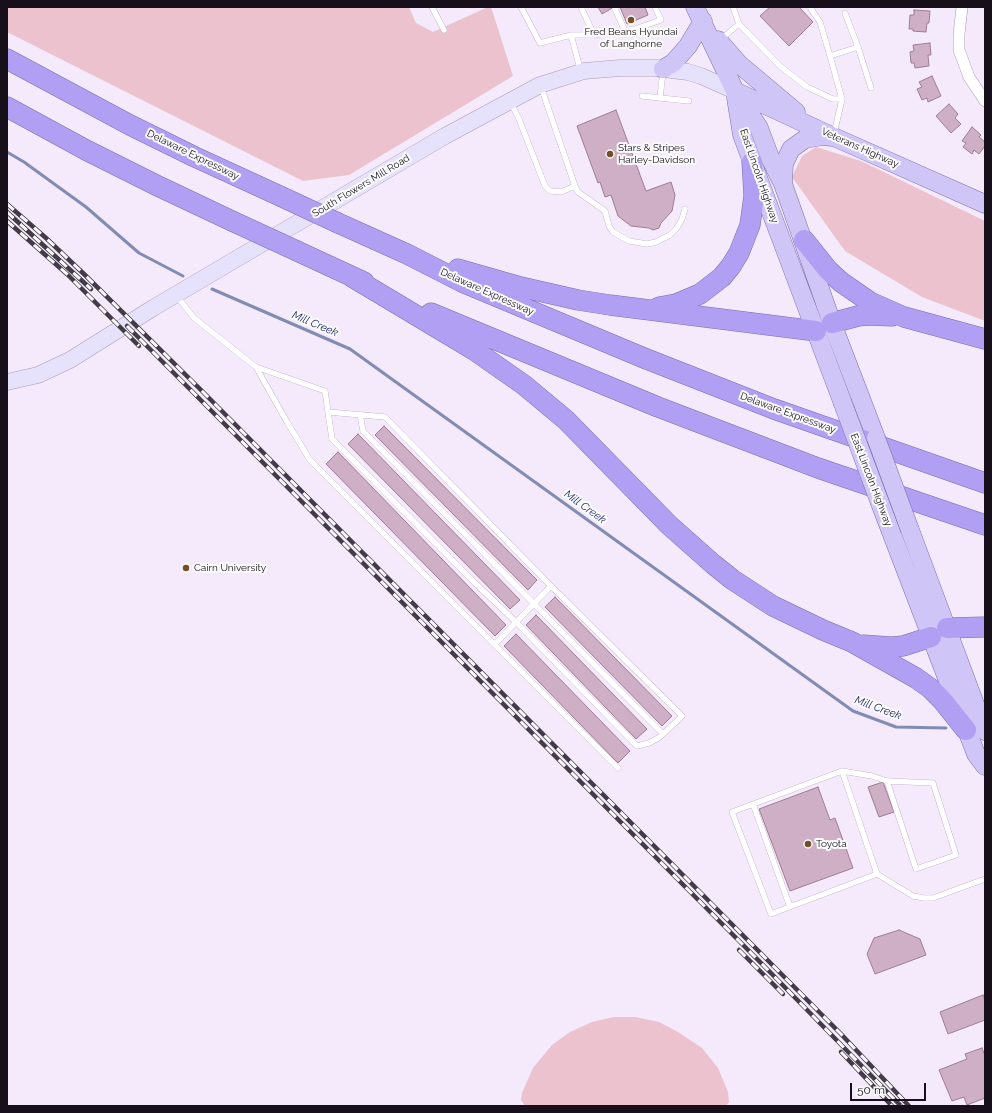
<!DOCTYPE html>
<style>
body{margin:0}
#map{position:relative;width:992px;height:1113px;overflow:hidden;background:#f5e9fc;font-family:Raleway,sans-serif}
canvas{display:block}
.frame{position:absolute;inset:0;border:8px solid #17101b;pointer-events:none}
.scale{position:absolute;left:850px;top:1083px;width:76px;height:18px;box-sizing:border-box;border:2px solid #17101b;border-top:0;padding-left:5px;font-size:12px;line-height:14px;white-space:nowrap;color:#17101b;-webkit-text-stroke:3px #fbfbfb;paint-order:stroke}
</style>
<div id="map">
<canvas width="992" height="1113"></canvas>
<div class="frame"></div>
<div class="scale">50 m</div>
</div>
<script>
const c = document.querySelector('canvas').getContext('2d');
c.lineJoin = 'round';
function fillPath(path, color) {
  c.fillStyle = color;
  c.fill(path, 'evenodd');
}
function shape(rows) {
  const path = new Path2D();
  for (const r of rows) {
    path.moveTo(r[0], r[1]);
    for (let i = 2; i < r.length; i += 2) path.lineTo(r[i], r[i + 1]);
  }
  return path;
}
function trace(path, color, width, dash) {
  c.strokeStyle = color;
  c.lineWidth = width;
  c.lineCap = dash ? 'butt' : 'round';
  c.setLineDash(dash || []);
  c.stroke(path);
}
function write(font, color, halo, rows, align = 'center') {
  c.font = font + ' Raleway,sans-serif';
  c.lineWidth = 4;
  c.setLineDash([]);
  c.textBaseline = 'middle';
  c.strokeStyle = halo;
  c.fillStyle = color;
  for (const [text, x, y, turn = 0] of rows) {
    c.save();
    c.translate(x, y);
    c.rotate((+turn || 0) * Math.PI / 180);
    c.textAlign = isNaN(turn) ? turn : align;
    if (halo) c.strokeText(text, 0, 0);
    c.fillText(text, 0, 0);
    c.restore();
  }
}
const green = shape([
 [7,7,409,7,416,23,433,32,488,7,491,7,513,76,349,175,303,181,7,32],
 [816,147,861,161,985,221,985,321,922,297,845,251,792,177,802,156],
 [614,1017,635,1017,659,1022,678,1032,702,1048,718,1068,728,1092,729,1102,726,1106,525,1106,521,1100,522,1093,533,1068,552,1045,570,1032,592,1022]
]);
const stream = shape([
 [7,152,24,162,86,207,139,253,183,276],
 [212,289,350,349,853,711,896,727,946,728]
]);
const building = shape([
 [598,7,614,7,602,14,598,7],
 [620,7,645,7,648,15,627,24,620,7],
 [770,7,799,7,813,22,789,46,760,16,770,7],
 [914,10,930,11,929,23,927,23,926,32,913,31,913,29,909,29,910,15,914,15,914,10],
 [930,43,931,55,928,55,929,66,915,68,914,63,911,63,910,52,914,51,913,45,930,43],
 [932,76,941,96,928,102,927,98,922,100,917,89,922,87,919,82,932,76],
 [949,104,958,114,955,118,961,124,951,133,936,116,949,104],
 [616,110,646,191,671,182,675,195,672,211,661,223,659,228,653,230,649,228,631,226,618,216,611,195,605,197,600,182,598,183,577,126,616,110],
 [972,127,981,135,979,137,985,142,985,146,979,154,974,150,972,154,963,147,966,143,962,141,972,127],
 [384,426,537,580,528,590,375,435,384,426],
 [358,434,520,600,510,609,348,444,358,434],
 [338,452,506,625,495,636,326,464,338,452],
 [555,597,672,716,662,726,545,607,555,597],
 [536,615,647,729,636,739,526,625,536,615],
 [516,634,630,751,618,763,504,646,516,634],
 [883,782,894,812,879,817,868,787,883,782],
 [818,787,830,820,835,818,853,868,790,891,759,809,818,787],
 [899,930,920,939,926,955,875,974,867,954,874,938,899,930],
 [983,995,985,1000,985,1020,948,1034,940,1012,983,995],
 [982,1048,985,1056,985,1098,967,1105,964,1097,952,1101,939,1070,967,1059,965,1054,982,1048]
]);
const lane = shape([
 [432,7,444,30],
 [521,7,540,43,571,35,594,35,635,29,661,20,655,7],
 [581,7,594,35],
 [615,9,625,31],
 [811,9,820,22,830,56],
 [739,24,780,66,807,87,833,99,842,99,834,134],
 [571,35,581,72],
 [721,39,739,24,733,7],
 [858,47,871,88],
 [663,71,660,98,689,101],
 [541,87,575,186,578,192,605,211,609,226,613,232,629,241,647,244,656,242,670,235,677,228,682,219,685,209],
 [642,96,660,98],
 [842,99,830,56,858,47,845,13],
 [511,103,519,119,545,186,550,191,561,192,575,186],
 [176,295,194,318,256,367,325,391,328,412,332,439,475,583,517,623,637,746,649,743,660,737,682,716,551,586,385,417,328,412],
 [256,367,287,422,310,460,618,768],
 [360,414,363,431,663,734],
 [495,644,551,586],
 [842,771,872,776,887,781,933,783,956,855,916,869,887,781],
 [753,804,790,907],
 [877,874,771,914,732,812,842,771,877,874,913,896,924,898,933,898,985,879]
]);
const street = shape([
 [962,7,959,34,959,50,969,77,985,101]
]);
const secondary = shape([
 [7,382,38,375,70,360,153,308,445,136,540,85,584,71,620,68,656,68,688,72,701,76,735,91]
]);
const primary = shape([
 [695,7,735,91,759,128,771,160,783,184,832,323,876,438],
 [718,40,739,64,796,112],
 [663,69,673,63,688,46,703,21],
 [735,91,834,137,985,204],
 [736,98,742,135,842,401],
 [783,184,784,164,791,149,805,139,823,136,832,137],
 [880,503,976,754,985,766],
 [910,530,985,731]
]);
const highway = shape([
 [7,59,130,125,195,157,280,196],
 [7,107,86,150,158,186,232,221],
 [338,223,407,254,462,282,644,358,774,409,985,483],
 [804,240,828,270,841,282,870,302,904,317,985,339],
 [297,251,364,282],
 [458,269,521,287,578,300,610,305,816,331],
 [352,277,474,350,524,385,566,420,669,525,713,564,733,580,773,606,823,630,852,642,916,678,930,688,942,700,966,730],
 [659,307,676,304,700,294,722,277,731,266,739,253,750,225,754,196,752,162],
 [431,313,658,407,818,468,985,525],
 [832,323,858,316,869,315,892,316],
 [947,628,985,627],
 [863,645,891,647,903,646,931,637]
]);
const rail = shape([
 [7,204,46,238,85,275,204,393,841,1034,909,1106],
 [7,212,91,289],
 [7,221,68,275,139,346],
 [127,326,768,970,901,1106],
 [739,950,783,994],
 [841,1052,892,1106]
]);
const primaryBridge = shape([
 [842,401,880,503],
 [876,438,910,530]
]);
const highwayBridge = shape([
 [280,196,338,223],
 [232,221,297,251]
]);
const markers = [
 [631,20,4,"#734e29"],
 [610,154,4,"#734e29"],
 [186,568,4,"#734e29"],
 [808,844,4,"#734e29"]
];
const poiNames = [
 ["Fred Beans Hyundai",631,32,"center"],
 ["of Langhorne",631,44,"center"],
 ["Stars & Stripes",618,148],
 ["Harley-Davidson",618,160],
 ["Cairn University",194,568],
 ["Toyota",816,844]
];
const streetNames = [
 ["Veterans Highway",860,148,24],
 ["Delaware Expressway",193,155,26],
 ["East Lincoln Highway",759,176,71],
 ["South Flowers Mill Road",361,186,-31],
 ["Delaware Expressway",487,292,24],
 ["Delaware Expressway",788,413,20],
 ["East Lincoln Highway",871,480,69]
];
const waterNames = [
 ["Mill Creek",315,324,23],
 ["Mill Creek",585,507,36],
 ["Mill Creek",878,708,20]
];
fillPath(green, '#ebc2ce');
trace(stream, '#828cb3', 3);
fillPath(building, '#cfafc5');
trace(building, '#9c7e93', 1);
trace(lane, '#ad99b7', 6);
trace(street, '#ad99b7', 12);
trace(secondary, '#ad99b7', 17);
trace(primary, '#7a6da7', 19);
trace(highway, '#7a6da7', 21);
trace(lane, '#fff', 5.5);
trace(street, '#fff', 11);
trace(secondary, '#e7e2fb', 16);
trace(primary, '#d0c5f7', 18);
trace(highway, '#b09ff2', 20);
trace(rail, '#433b48', 4.5);
trace(rail, '#fbfbfb', 3, [9]);
trace(primaryBridge, '#7a6da7', 19, []);
trace(highwayBridge, '#7a6da7', 21, []);
trace(primaryBridge, '#d0c5f7', 18);
trace(highwayBridge, '#b09ff2', 20);
for (const [x, y, r, color] of markers) {
  const dot = new Path2D();
  dot.arc(x, y, r, 0, 2 * Math.PI);
  c.fillStyle = color;
  c.fill(dot);
  trace(dot, '#fbfbfb', 1.5);
}
write('10px', '#17101b', '#fbfbfb', poiNames, 'left');
write('10px', '#17101b', '#fbfbfb', streetNames);
write('italic 11px', '#1f2a66', '#fbfbfb', waterNames);
</script>
